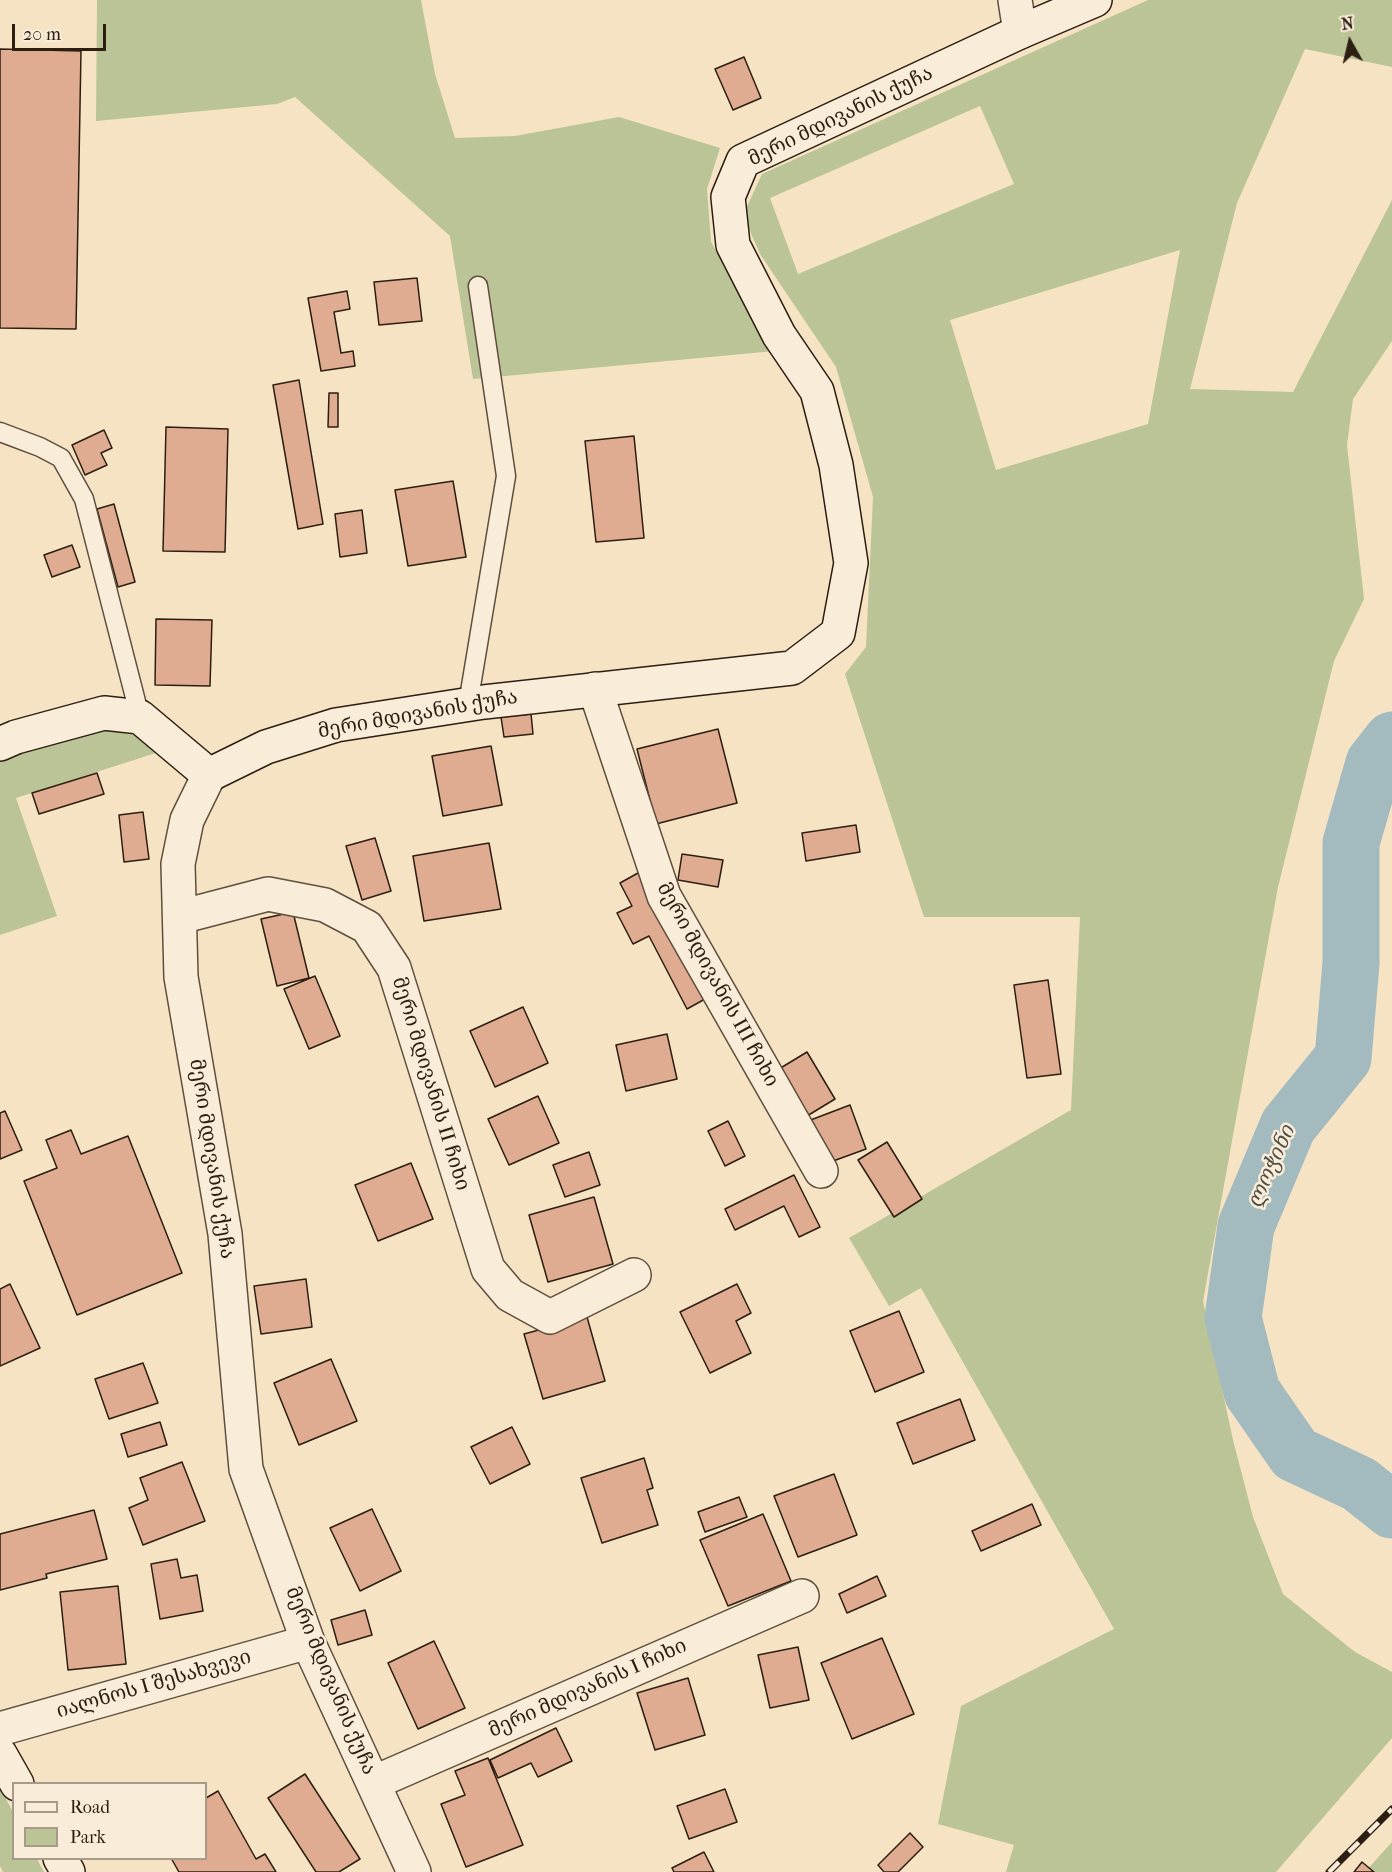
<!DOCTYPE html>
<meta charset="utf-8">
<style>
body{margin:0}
#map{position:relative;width:1392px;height:1872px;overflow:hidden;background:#f6e3c4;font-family:"IM FELL French Canon",serif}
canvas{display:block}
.legend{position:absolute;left:12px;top:1782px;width:195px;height:78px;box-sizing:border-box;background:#f9edd9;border:2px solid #a79a89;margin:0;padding:8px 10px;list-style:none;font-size:18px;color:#2c1e11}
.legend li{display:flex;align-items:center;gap:12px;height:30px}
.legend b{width:30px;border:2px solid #a79a89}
.north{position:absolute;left:1320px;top:12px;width:60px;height:60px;-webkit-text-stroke:4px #f9edd9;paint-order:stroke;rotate:352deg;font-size:16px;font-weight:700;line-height:24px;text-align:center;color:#2c1e11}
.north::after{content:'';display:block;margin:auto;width:21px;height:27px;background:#2c1e11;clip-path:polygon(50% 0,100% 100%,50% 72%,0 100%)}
.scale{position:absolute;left:12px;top:24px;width:94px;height:27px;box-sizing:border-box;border:3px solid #2c1e11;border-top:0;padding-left:8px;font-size:18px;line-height:21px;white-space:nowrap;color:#2c1e11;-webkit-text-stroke:4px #f9edd9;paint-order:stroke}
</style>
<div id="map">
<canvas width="1392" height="1872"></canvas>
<ul class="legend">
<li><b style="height:8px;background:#f9edd9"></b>Road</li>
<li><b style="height:16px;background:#bac496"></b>Park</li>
</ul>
<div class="north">N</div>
<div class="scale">20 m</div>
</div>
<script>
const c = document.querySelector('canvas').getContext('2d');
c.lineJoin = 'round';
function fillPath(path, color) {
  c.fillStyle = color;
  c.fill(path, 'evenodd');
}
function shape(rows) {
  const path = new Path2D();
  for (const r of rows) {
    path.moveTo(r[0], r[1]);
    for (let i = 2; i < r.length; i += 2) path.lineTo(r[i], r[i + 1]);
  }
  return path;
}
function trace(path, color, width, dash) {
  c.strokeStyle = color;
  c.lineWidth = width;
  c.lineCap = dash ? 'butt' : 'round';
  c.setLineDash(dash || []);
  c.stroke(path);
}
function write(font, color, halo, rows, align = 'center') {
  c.font = font + ' "IM FELL French Canon","Noto Serif Georgian",serif';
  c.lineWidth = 5;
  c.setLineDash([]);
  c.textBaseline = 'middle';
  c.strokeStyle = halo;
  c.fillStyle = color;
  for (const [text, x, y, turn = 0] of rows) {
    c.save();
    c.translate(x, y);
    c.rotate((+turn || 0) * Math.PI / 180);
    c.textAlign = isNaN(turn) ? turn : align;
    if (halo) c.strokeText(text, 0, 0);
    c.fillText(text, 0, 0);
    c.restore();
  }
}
const green = shape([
 [97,0,421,0,435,74,455,138,515,136,619,117,720,148,707,189,711,242,775,351,473,379,450,236,295,97,277,104,96,121],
 [1148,0,1392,0,1392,67,1305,49,1237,203,1190,389,1293,392,1392,200,1392,341,1353,399,1347,445,1364,599,1334,661,1278,887,1203,1301,1233,1440,1253,1517,1283,1594,1355,1652,1392,1672,1392,1738,1276,1872,1006,1872,1014,1845,938,1824,961,1706,1114,1629,921,1288,889,1306,849,1238,1071,1110,1080,917,924,917,845,674,866,647,873,497,836,367,760,254,743,215,762,174],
 [980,106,1014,184,798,274,770,198],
 [1180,250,1148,424,996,470,950,320],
 [94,729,148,737,165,750,16,798,57,916,0,935,0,760],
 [0,1788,13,1812,14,1858,37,1859,44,1872,3,1872,0,1866],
 [1392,1842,1392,1872,1365,1872]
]);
const river = shape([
 [1392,740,1374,763,1351,843,1351,963,1343,1058,1288,1126,1246,1226,1233,1318,1252,1392,1295,1454,1359,1484,1392,1510]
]);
const building = shape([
 [0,49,81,51,76,329,0,328,0,49],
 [744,57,761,98,733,110,715,69,744,57],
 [417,278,422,321,379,325,374,282,417,278],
 [347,291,350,309,334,312,341,353,353,351,355,366,321,371,308,298,347,291],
 [299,380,323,524,298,529,273,385,299,380],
 [329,393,338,393,338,427,328,427,329,393],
 [166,427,228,429,225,552,163,551,166,427],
 [104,430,112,448,101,453,107,465,85,475,72,445,104,430],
 [634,436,644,538,596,542,585,441,634,436],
 [453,481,466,557,408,566,395,490,453,481],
 [114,504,135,582,118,587,97,509,114,504],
 [362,510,367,553,340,557,335,514,362,510],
 [72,545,80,567,52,577,44,555,72,545],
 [156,619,212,620,210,686,155,685,156,619],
 [531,714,533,734,504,737,501,717,531,714],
 [718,729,737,803,656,824,637,749,718,729],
 [491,746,502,805,443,816,432,756,491,746],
 [97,773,104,794,39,814,32,793,97,773],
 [143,812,149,859,124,862,119,815,143,812],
 [856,825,860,852,806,861,802,833,856,825],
 [375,838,391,891,362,900,346,846,375,838],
 [489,843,501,909,424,921,413,856,489,843],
 [682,854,723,860,718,887,678,880,682,854],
 [638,873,705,999,687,1009,649,936,633,944,617,913,632,906,620,883,638,873],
 [293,912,309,978,277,986,261,919,293,912],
 [315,976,340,1036,309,1049,284,989,315,976],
 [1048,980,1061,1074,1027,1078,1014,985,1048,980],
 [523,1007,548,1063,495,1087,470,1031,523,1007],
 [667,1034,677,1079,626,1091,616,1045,667,1034],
 [807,1052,835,1099,802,1119,774,1072,807,1052],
 [538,1096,559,1143,509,1165,488,1119,538,1096],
 [850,1105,866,1149,825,1164,808,1121,850,1105],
 [5,1111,22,1150,0,1159,0,1113,5,1111],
 [728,1121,745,1156,725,1166,708,1131,728,1121],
 [71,1130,81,1154,128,1136,182,1273,77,1315,24,1181,57,1168,46,1140,71,1130],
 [887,1142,922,1199,894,1217,858,1160,887,1142],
 [589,1152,600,1185,565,1197,553,1165,589,1152],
 [411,1163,433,1219,378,1241,355,1185,411,1163],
 [794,1175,820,1227,799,1237,784,1206,735,1230,725,1209,794,1175],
 [594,1197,613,1264,548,1282,529,1215,594,1197],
 [306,1279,312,1327,261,1334,254,1286,306,1279],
 [10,1284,40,1348,0,1366,0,1289,10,1284],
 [737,1284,751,1313,736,1321,751,1353,710,1373,680,1312,737,1284],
 [899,1311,924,1372,875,1392,850,1331,899,1311],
 [587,1317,605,1381,543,1399,524,1334,587,1317],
 [331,1359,357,1421,299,1445,274,1383,331,1359],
 [143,1363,158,1403,109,1419,95,1379,143,1363],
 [960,1399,975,1440,913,1464,897,1423,960,1399],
 [160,1422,167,1445,128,1457,121,1434,160,1422],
 [512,1427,530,1464,490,1484,471,1447,512,1427],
 [644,1458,653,1488,647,1490,658,1525,602,1543,581,1478,644,1458],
 [182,1462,205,1521,143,1545,129,1508,148,1500,140,1478,182,1462],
 [834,1474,857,1535,798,1557,774,1496,834,1474],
 [739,1497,747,1517,705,1532,698,1512,739,1497],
 [1032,1504,1041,1525,981,1551,972,1531,1032,1504],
 [372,1509,401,1571,360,1591,330,1528,372,1509],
 [94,1510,107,1559,46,1574,47,1578,0,1590,0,1534,94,1510],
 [763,1514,791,1581,728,1606,700,1540,763,1514],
 [177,1559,181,1578,197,1575,203,1611,160,1619,151,1564,177,1559],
 [877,1576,886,1596,847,1613,839,1594,877,1576],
 [118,1586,126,1664,68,1670,60,1592,118,1586],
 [365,1610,372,1635,338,1645,331,1620,365,1610],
 [882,1638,914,1714,852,1739,821,1663,882,1638],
 [434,1641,465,1708,418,1729,388,1663,434,1641],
 [798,1647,809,1700,770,1708,758,1655,798,1647],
 [688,1678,705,1735,655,1750,637,1693,688,1678],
 [556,1728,572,1761,538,1777,531,1763,498,1778,490,1760,556,1728],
 [488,1758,523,1845,466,1867,441,1804,465,1795,455,1771,488,1758],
 [305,1774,360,1859,339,1872,316,1872,268,1798,305,1774],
 [725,1789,737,1822,689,1839,677,1806,725,1789],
 [218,1791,256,1859,265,1854,276,1872,179,1872,171,1858,206,1858,206,1798,218,1791],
 [910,1833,923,1847,898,1872,884,1872,878,1865,910,1833],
 [704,1852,714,1872,674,1872,672,1868,704,1852],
 [1362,1862,1374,1872,1354,1872,1362,1862]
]);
const lane = shape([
 [0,432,40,447,61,458,84,499,140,717],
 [468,704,506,476,478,286]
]);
const street = shape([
 [1015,0,1020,32],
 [595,689,664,896,821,1171],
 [209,775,187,820,178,864,181,977,225,1234,246,1469,308,1642,414,1872],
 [180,917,268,894,325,905,367,927,394,968,488,1269,510,1295,550,1317,634,1275],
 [0,1729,308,1642],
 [373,1783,802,1596]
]);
const secondary = shape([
 [0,744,16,737,104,713,140,717,209,775,266,747,336,725,484,702,792,668,838,633,851,563,836,465,817,391,779,335,733,245,728,197,743,161,1020,32,1095,0],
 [0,1754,17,1784],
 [60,1858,68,1872]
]);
const rail = shape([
 [1329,1872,1392,1809]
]);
const streetNames = [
 ["მერი მდივანის ქუჩა",841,117,-26],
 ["მერი მდივანის ქუჩა",418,715,-10],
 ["მერი მდივანის III ჩიხი",717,985,61],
 ["მერი მდივანის II ჩიხი",430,1084,73],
 ["მერი მდივანის ქუჩა",211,1159,81],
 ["მერი მდივანის ქუჩა",330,1681,67],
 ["იალნოს I შესახვევი",154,1685,-16],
 ["მერი მდივანის I ჩიხი",588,1689,-24]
];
const waterNames = [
 ["ლოჭინი",1272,1167,-66]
];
fillPath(green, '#bac496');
trace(river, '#a3bbbf', 57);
fillPath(building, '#dfab91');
trace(building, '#2c1e11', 1.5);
trace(lane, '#5e4f3e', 21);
trace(street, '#5e4f3e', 36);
trace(secondary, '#2c1e11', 36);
trace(lane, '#f9edd9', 18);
trace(street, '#f9edd9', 33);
trace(secondary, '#f9edd9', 33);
trace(rail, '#2c1e11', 7);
trace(rail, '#f9edd9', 4.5, [14]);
write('20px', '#2c1e11', '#f9edd9', streetNames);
write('italic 21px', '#504d45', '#f9edd9', waterNames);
</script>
